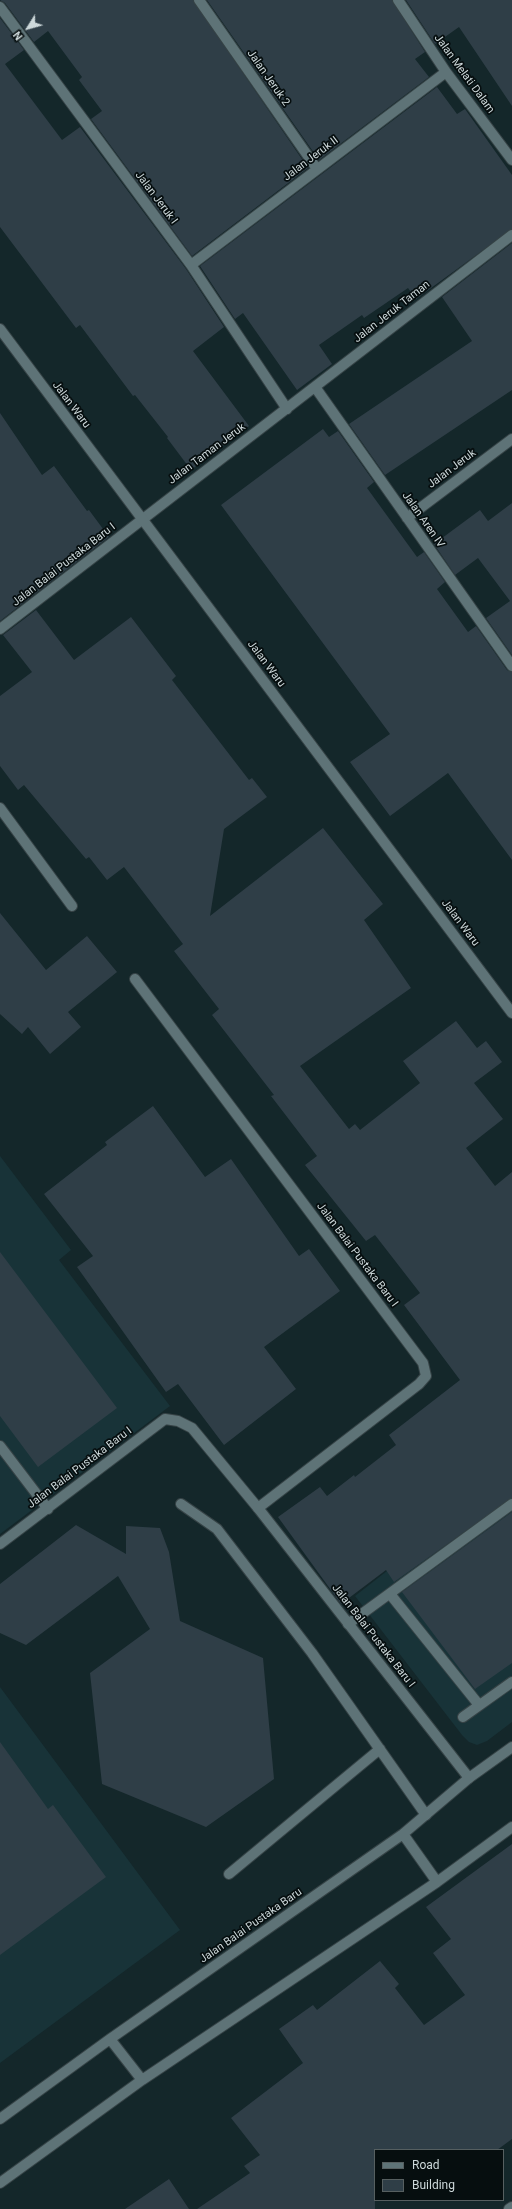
<!DOCTYPE html>
<style>
body{margin:0}
#map{position:relative;width:512px;height:2209px;overflow:hidden;background:#14272a;font-family:Roboto,sans-serif}
canvas{display:block}
.legend{position:absolute;left:374px;top:2149px;width:130px;height:52px;box-sizing:border-box;background:#060e0f;border:1px solid #565f60;margin:0;padding:5px 7px;list-style:none;font-size:12px;color:#cdd8da}
.legend li{display:flex;align-items:center;gap:8px;height:20px}
.legend b{width:20px;border:1px solid #565f60}
.north{position:absolute;left:8px;top:8px;width:40px;height:40px;-webkit-text-stroke:3px #060e0f;paint-order:stroke;rotate:233deg;font-size:11px;font-weight:700;line-height:16px;text-align:center;color:#cdd8da}
.north::after{content:'';display:block;margin:auto;width:14px;height:18px;background:#cdd8da;clip-path:polygon(50% 0,100% 100%,50% 72%,0 100%)}
</style>
<div id="map">
<canvas width="512" height="2209"></canvas>
<ul class="legend">
<li><b style="height:5px;background:#5e7377"></b>Road</li>
<li><b style="height:11px;background:#2f3e47"></b>Building</li>
</ul>
<div class="north">N</div>
</div>
<script>
const c = document.querySelector('canvas').getContext('2d');
c.lineJoin = 'round';
function fillPath(path, color) {
  c.fillStyle = color;
  c.fill(path, 'evenodd');
}
function shape(rows) {
  const path = new Path2D();
  for (const r of rows) {
    path.moveTo(r[0], r[1]);
    for (let i = 2; i < r.length; i += 2) path.lineTo(r[i], r[i + 1]);
  }
  return path;
}
function trace(path, color, width, dash) {
  c.strokeStyle = color;
  c.lineWidth = width;
  c.lineCap = dash ? 'butt' : 'round';
  c.setLineDash(dash || []);
  c.stroke(path);
}
function write(font, color, halo, rows, align = 'center') {
  c.font = font + ' Roboto,sans-serif';
  c.lineWidth = 3.5;
  c.setLineDash([]);
  c.textBaseline = 'middle';
  c.strokeStyle = halo;
  c.fillStyle = color;
  for (const [text, x, y, turn = 0] of rows) {
    c.save();
    c.translate(x, y);
    c.rotate((+turn || 0) * Math.PI / 180);
    c.textAlign = isNaN(turn) ? turn : align;
    if (halo) c.strokeText(text, 0, 0);
    c.fillText(text, 0, 0);
    c.restore();
  }
}
const built = shape([
 [0,1156,71,1250,59,1260,170,1406,0,1534],
 [512,1470,512,1722,487,1741,477,1745,469,1742,462,1735,355,1596,503,1480],
 [0,1687,180,1930,0,2063]
]);
const building = shape([
 [0,0,193,0,308,168,192,256,91,119,102,111,79,80,82,77,48,31,34,42,5,3],
 [207,0,392,0,425,52,415,59,429,77,319,160],
 [406,0,512,0,512,106,459,27,435,44],
 [0,18,24,50,5,64,62,140,80,127,186,269,224,327,193,351,249,426,191,470,167,438,168,437,135,395,133,396,80,325,76,328,0,227],
 [437,87,457,114,465,109,512,175,512,229,416,299,408,288,364,318,362,315,319,345,332,364,297,390,243,313,235,319,200,266],
 [512,243,512,390,385,475,349,424,472,341,442,297],
 [0,413,42,475,54,466,87,511,89,510,109,537,0,621],
 [323,429,329,437,338,431,374,482,367,488,417,557,424,552,445,582,437,589,468,632,476,626,507,670,512,672,512,860,448,773,390,816,350,762,390,734,221,505],
 [512,503,512,655,486,618,510,601,478,558,455,575,434,544,480,510,488,521],
 [36,610,74,660,131,617,176,676,172,680,249,780,252,778,267,797,224,829,210,916,323,828,383,904,364,920,411,988,300,1066,349,1129,355,1124,360,1130,420,1083,403,1061,456,1021,477,1048,486,1041,502,1062,474,1083,503,1119,466,1148,495,1186,512,1172,512,1498,394,1582,386,1570,341,1604,278,1517,320,1487,327,1496,354,1475,355,1477,396,1445,389,1435,460,1380,404,1305,420,1293,375,1235,366,1241,305,1165,317,1156,271,1096,274,1095,212,1015,219,1009,174,951,183,944,124,867,107,880,89,857,86,859,24,785,18,790,0,766,0,696,32,672,3,635],
 [0,913,46,970,87,936,117,972,68,1012,81,1027,50,1054,28,1027,22,1034,0,1014],
 [153,1106,205,1177,231,1159,299,1256,309,1249,340,1291,264,1347,296,1389,224,1445,178,1384,166,1392,77,1267,93,1256,44,1194,107,1145,105,1142],
 [0,1252,117,1408,38,1467,0,1416],
 [512,1512,512,1663,475,1689,402,1592],
 [76,1525,126,1554,126,1526,160,1528,169,1552,180,1621,263,1658,274,1779,206,1827,102,1784,90,1673,150,1629,118,1576,26,1645,0,1633,0,1584],
 [0,1742,48,1809,53,1805,106,1877,0,1955],
 [512,1844,512,2139,497,2150,375,2150,375,2209,197,2209,250,2173,244,2166,260,2155,231,2118,303,2063,279,2029,313,2005,317,2010,380,1961,399,1984,395,1988,424,2025,465,1995,433,1953,451,1939,426,1907],
 [169,2179,189,2209,125,2209]
]);
const service = shape([
 [0,1446,48,1509],
 [181,1504,217,1529,312,1653,426,1815],
 [0,1544,165,1419,178,1421,192,1428,258,1508],
 [390,1594,479,1705],
 [348,1624,512,1504],
 [463,1717,512,1682],
 [229,1874,380,1749]
]);
const minor = shape([
 [199,0,317,169],
 [398,0,446,72,512,160],
 [0,7,191,265,287,409],
 [191,265,446,72],
 [315,387,512,666],
 [407,518,512,439],
 [0,629,512,235],
 [0,808,72,906],
 [135,979,423,1363,426,1376,419,1384,258,1508,469,1778],
 [509,2209,512,2207]
]);
const tertiary = shape([
 [0,329,512,1013],
 [403,1834,437,1882],
 [110,2039,142,2080],
 [0,2119,110,2039,403,1834,469,1778,512,1747],
 [0,2183,142,2080,437,1882,512,1827]
]);
const streetNames = [
 ["Jalan Melati Dalam",464,74,54],
 ["Jalan Jeruk 2",268,78,55],
 ["Jalan Jeruk II",311,159,-37],
 ["Jalan Jeruk I",156,198,53],
 ["Jalan Jeruk Taman",392,312,-38],
 ["Jalan Waru",71,405,53],
 ["Jalan Taman Jeruk",207,454,-37],
 ["Jalan Jeruk",452,469,-37],
 ["Jalan Aren IV",423,520,55],
 ["Jalan Balai Pustaka Baru I",64,565,-38],
 ["Jalan Waru",266,664,53],
 ["Jalan Waru",460,923,53],
 ["Jalan Balai Pustaka Baru I",357,1255,53],
 ["Jalan Balai Pustaka Baru I",80,1468,-37],
 ["Jalan Balai Pustaka Baru I",373,1636,52],
 ["Jalan Balai Pustaka Baru",251,1926,-35]
];
fillPath(built, '#183338');
fillPath(building, '#2f3e47');
trace(service, '#364346', 12);
trace(minor, '#364346', 12);
trace(tertiary, '#364346', 12);
trace(service, '#5e7377', 10);
trace(minor, '#5e7377', 10);
trace(tertiary, '#5e7377', 10);
write('11px', '#cdd8da', '#060e0f', streetNames);
</script>
